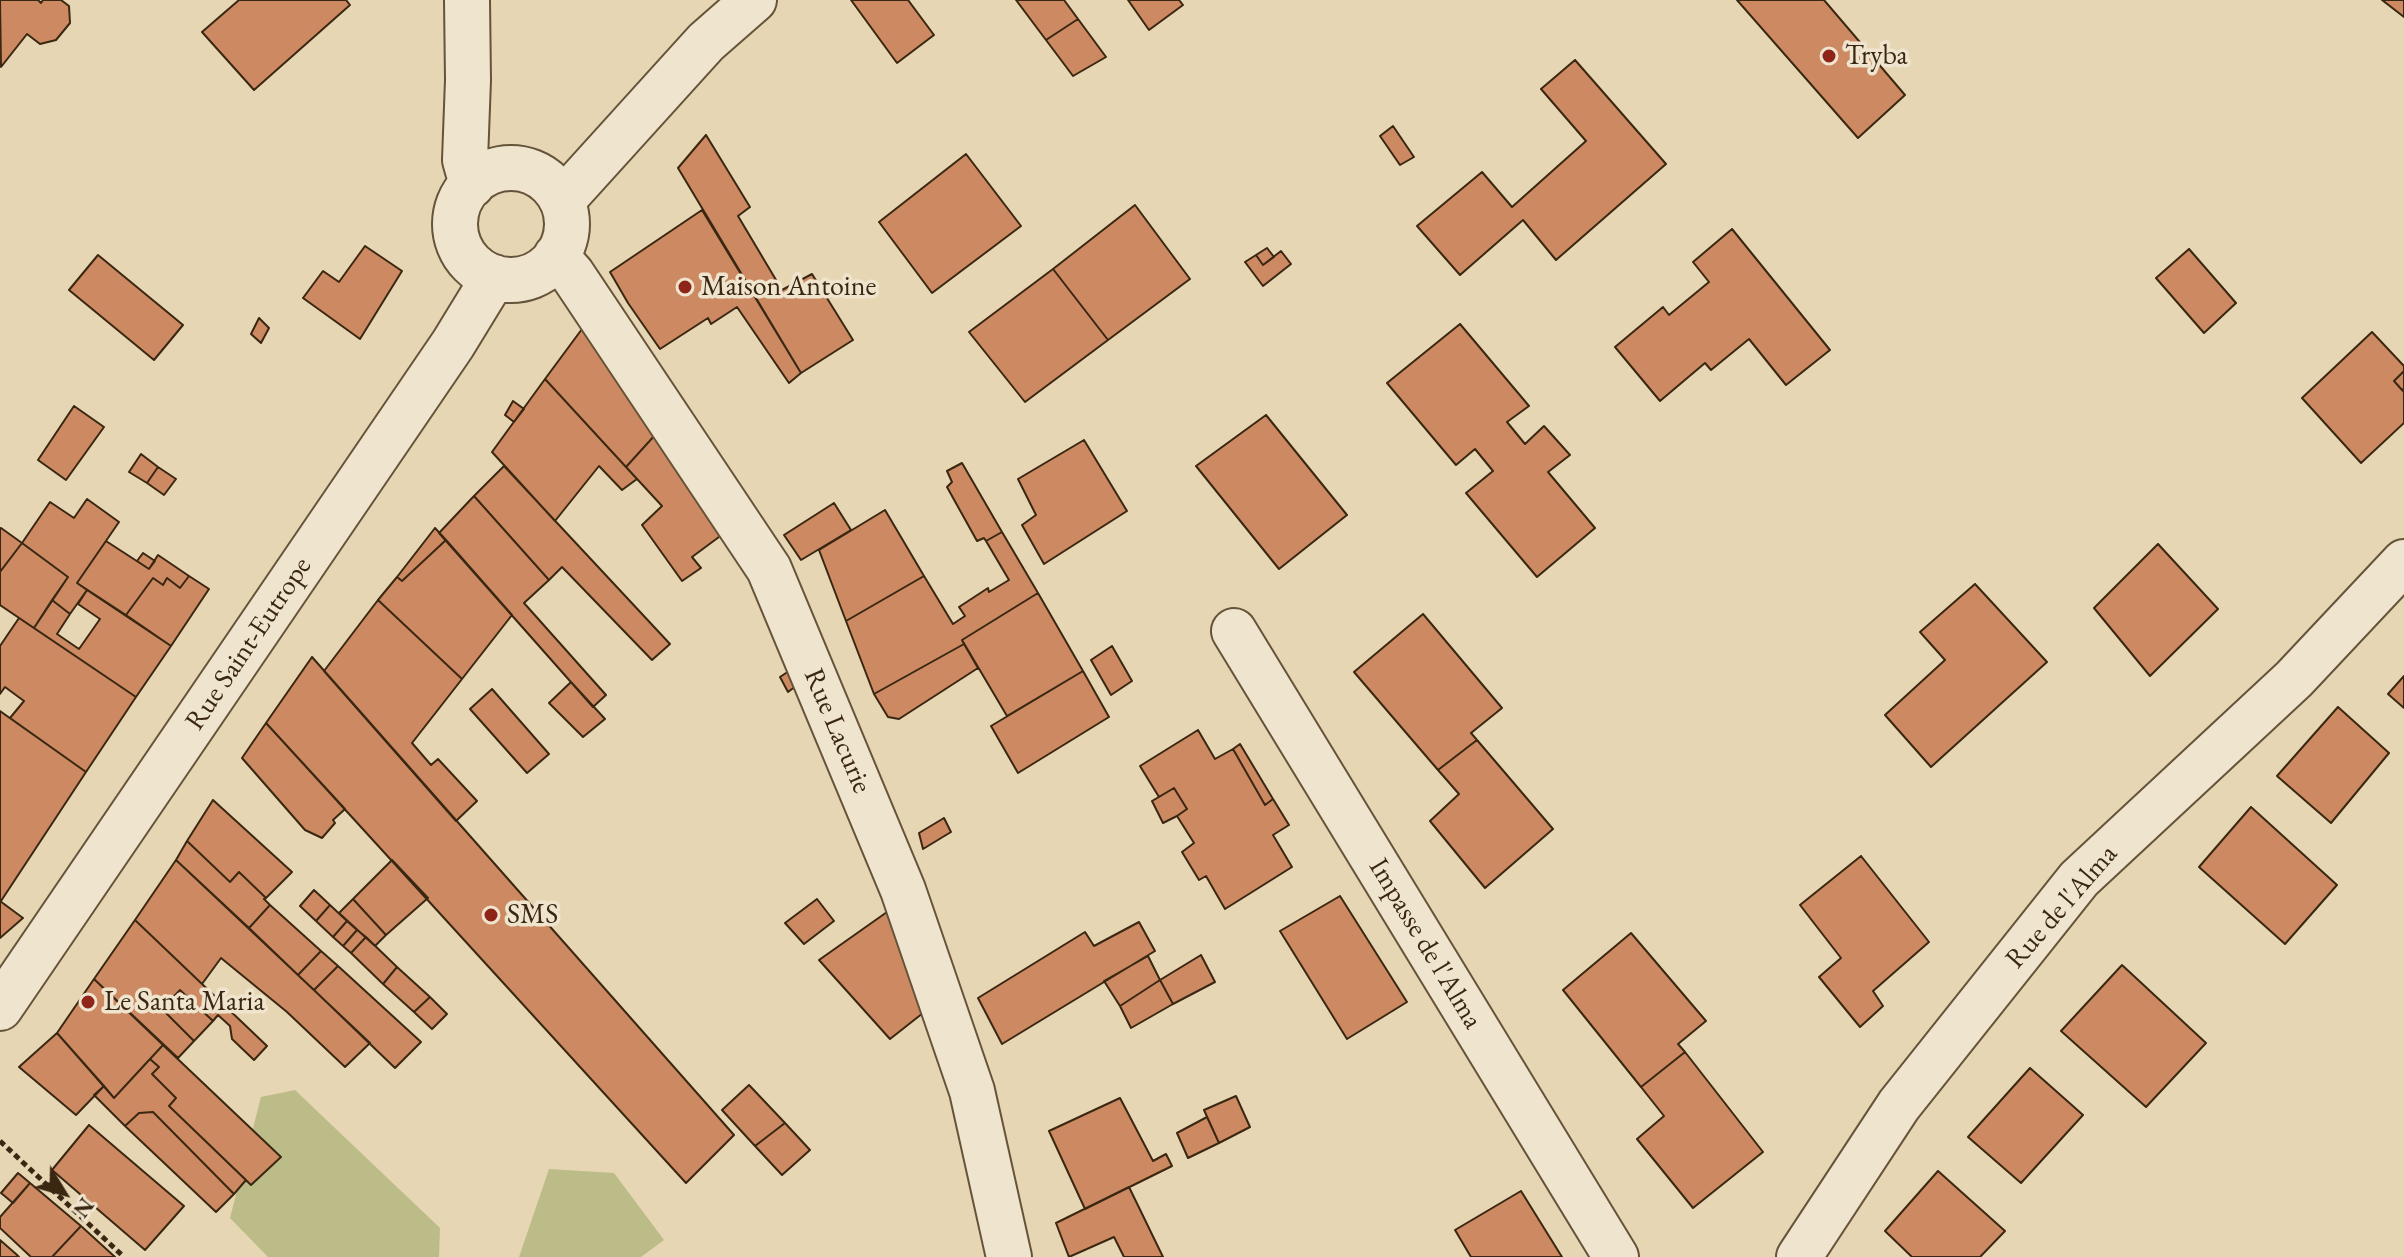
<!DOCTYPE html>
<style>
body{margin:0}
#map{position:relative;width:2404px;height:1257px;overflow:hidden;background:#e7d6b3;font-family:"EB Garamond",serif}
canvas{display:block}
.north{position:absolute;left:24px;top:1153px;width:80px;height:80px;-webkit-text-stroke:6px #efe4ce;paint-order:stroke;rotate:127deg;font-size:22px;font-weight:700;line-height:32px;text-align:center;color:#3a2712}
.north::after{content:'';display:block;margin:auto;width:28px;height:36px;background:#3a2712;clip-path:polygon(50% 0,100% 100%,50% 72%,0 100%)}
</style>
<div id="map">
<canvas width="2404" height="1257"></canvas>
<div class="north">N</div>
</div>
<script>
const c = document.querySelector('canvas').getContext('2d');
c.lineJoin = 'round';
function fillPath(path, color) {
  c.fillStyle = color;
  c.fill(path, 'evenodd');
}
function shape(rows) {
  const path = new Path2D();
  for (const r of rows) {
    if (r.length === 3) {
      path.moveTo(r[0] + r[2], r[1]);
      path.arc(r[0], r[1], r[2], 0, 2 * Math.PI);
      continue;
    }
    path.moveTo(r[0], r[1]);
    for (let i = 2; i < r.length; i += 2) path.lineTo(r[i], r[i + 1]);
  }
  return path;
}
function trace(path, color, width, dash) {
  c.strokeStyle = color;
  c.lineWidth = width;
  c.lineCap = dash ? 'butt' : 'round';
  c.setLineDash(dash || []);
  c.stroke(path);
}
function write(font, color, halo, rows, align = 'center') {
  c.font = font + ' "EB Garamond",serif';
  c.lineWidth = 7;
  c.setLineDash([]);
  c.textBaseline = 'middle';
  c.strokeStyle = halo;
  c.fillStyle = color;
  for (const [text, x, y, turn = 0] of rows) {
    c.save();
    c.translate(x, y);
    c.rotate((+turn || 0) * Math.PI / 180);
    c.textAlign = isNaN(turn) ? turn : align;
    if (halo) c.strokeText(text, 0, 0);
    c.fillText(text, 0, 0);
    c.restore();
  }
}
const green = shape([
 [295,1090,440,1228,439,1257,268,1257,230,1218,261,1097],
 [549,1169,614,1173,664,1240,641,1257,519,1257]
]);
const building = shape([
 [0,0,38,0,41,3,43,0,61,0,69,6,70,23,56,40,40,44,27,34,1,67,0,0],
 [239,0,346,0,350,5,254,90,202,32,239,0],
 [851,0,908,0,934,35,897,63,851,0],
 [1016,0,1064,0,1078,19,1046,40,1016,0],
 [1128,0,1179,0,1183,5,1149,30,1128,0],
 [1737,0,1824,0,1905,95,1858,138,1737,0],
 [2382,0,2404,0,2404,17,2382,0],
 [1078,19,1106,57,1073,76,1046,40,1078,19],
 [1575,60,1666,164,1556,260,1523,220,1460,275,1417,226,1482,172,1512,207,1586,141,1541,89,1575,60],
 [1393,126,1414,157,1400,165,1380,136,1393,126],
 [706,135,750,207,738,216,782,290,812,274,853,340,801,373,678,168,706,135],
 [966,154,1021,226,932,293,879,222,966,154],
 [1135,205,1190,279,1108,340,1053,269,1135,205],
 [702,210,801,373,789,383,737,307,711,324,708,318,660,349,628,303,610,272,702,210],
 [1732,229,1830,350,1786,385,1749,339,1711,370,1705,363,1660,401,1615,347,1663,307,1669,315,1709,282,1693,262,1732,229],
 [365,246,402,271,360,339,303,298,323,271,339,282,365,246],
 [1267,248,1274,257,1263,265,1256,255,1267,248],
 [2189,249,2236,303,2204,333,2156,278,2189,249],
 [1281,251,1291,264,1263,286,1245,262,1256,255,1263,265,1281,251],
 [98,255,183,325,154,360,69,290,98,255],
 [1053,269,1108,340,1025,402,969,332,1053,269],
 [259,318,269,328,261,343,251,334,259,318],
 [1460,324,1529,406,1507,422,1525,444,1544,426,1570,455,1548,472,1595,528,1537,577,1466,493,1493,471,1475,449,1456,465,1387,383,1460,324],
 [582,329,655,435,626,467,545,379,582,329],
 [2372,332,2404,366,2404,371,2394,381,2404,392,2404,423,2361,463,2302,398,2372,332],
 [2404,371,2404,389,2402,390,2394,381,2404,371],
 [545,379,637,479,622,490,599,466,555,521,492,452,545,379],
 [513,401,524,409,514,422,505,415,513,401],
 [74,406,104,427,66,480,38,460,74,406],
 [1266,415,1347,515,1279,569,1196,466,1266,415],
 [655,435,723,534,692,557,701,568,682,581,642,525,662,506,626,467,655,435],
 [1084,440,1127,511,1044,564,1022,525,1036,515,1018,479,1084,440],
 [141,454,158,467,147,483,129,472,141,454],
 [962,463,1002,532,986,541,984,538,977,541,947,487,952,482,947,471,962,463],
 [504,466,670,644,652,660,562,567,549,580,474,496,504,466],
 [158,467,176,479,164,495,147,483,158,467],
 [474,496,549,580,524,603,606,695,593,707,439,533,474,496],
 [87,499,119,522,77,583,87,590,70,614,52,600,68,577,22,543,50,502,74,518,87,499],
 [834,503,851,530,801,560,784,535,834,503],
 [885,510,924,576,846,621,819,550,885,510],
 [1,528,22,543,0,572,0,529,1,528],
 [435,528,446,540,402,581,397,577,435,528],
 [1002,532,1038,593,962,640,964,644,874,694,846,621,924,576,953,624,965,616,959,607,988,588,989,592,1009,580,986,541,1002,532],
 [446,540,512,615,462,679,378,600,397,577,402,581,446,540],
 [106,541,149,569,158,555,189,576,180,588,167,578,163,585,153,578,126,615,77,583,106,541],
 [22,543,68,577,34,628,0,605,0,572,22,543],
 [2158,544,2218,609,2150,676,2094,608,2158,544],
 [143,553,155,561,149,569,137,561,143,553],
 [189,576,209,589,171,646,126,615,153,578,163,585,167,578,180,588,189,576],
 [1975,584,2047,662,1931,767,1885,715,1945,660,1920,632,1975,584],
 [87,590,171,646,136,697,34,628,52,600,70,614,57,634,79,649,100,619,78,604,87,590],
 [1038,593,1083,671,1007,716,962,640,1038,593],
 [378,600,462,679,412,743,431,765,438,759,477,801,456,821,324,671,378,600],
 [1423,614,1502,708,1471,733,1477,740,1438,770,1354,672,1423,614],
 [19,618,136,697,86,772,10,718,24,701,5,687,0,694,0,646,19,618],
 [964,644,978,668,899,719,888,717,874,694,964,644],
 [1112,646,1132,681,1111,695,1091,660,1112,646],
 [312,657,734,1135,686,1183,266,723,312,657],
 [789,671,796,686,788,692,780,677,789,671],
 [1083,671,1109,717,1018,773,991,726,1083,671],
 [2404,676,2404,708,2388,694,2404,676],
 [571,682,605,719,583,737,549,703,571,682],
 [492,689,549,754,527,773,470,709,492,689],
 [2338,707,2389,753,2331,823,2277,776,2338,707],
 [0,711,86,772,1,901,0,901,0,711],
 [266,723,345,809,333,820,335,823,322,838,305,830,242,758,266,723],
 [1198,730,1215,759,1233,749,1265,805,1273,799,1289,825,1273,835,1292,867,1225,909,1206,876,1199,880,1182,852,1194,843,1177,816,1187,809,1174,788,1159,797,1140,766,1198,730],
 [1477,740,1553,829,1485,888,1430,821,1459,794,1438,770,1477,740],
 [1240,744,1273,799,1265,805,1233,749,1240,744],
 [1174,788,1187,809,1177,816,1163,823,1152,801,1174,788],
 [213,800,292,872,266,898,239,872,230,882,187,841,213,800],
 [2251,807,2337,885,2285,944,2199,867,2251,807],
 [944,818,951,832,923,849,919,833,944,818],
 [187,841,230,882,239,872,266,898,264,899,270,905,249,928,176,860,187,841],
 [1861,856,1929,942,1873,991,1883,1006,1860,1027,1819,977,1841,958,1800,905,1861,856],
 [176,860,370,1043,345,1067,287,1012,221,958,202,984,135,920,176,860],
 [392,860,428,898,386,935,353,899,392,860],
 [314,890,330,905,316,921,300,906,314,890],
 [1340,896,1407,1002,1347,1039,1280,931,1340,896],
 [353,899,386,935,375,946,339,913,353,899],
 [817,899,834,921,804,944,785,923,817,899],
 [0,901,23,918,0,938,0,901],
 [270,905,321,951,298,975,249,928,270,905],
 [330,905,347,921,333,937,316,921,330,905],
 [887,912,923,1013,890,1039,819,960,887,912],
 [135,920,267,1046,254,1060,232,1039,230,1026,218,1015,213,1021,180,990,162,1009,194,1041,178,1058,94,979,135,920],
 [347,921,357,930,343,946,333,937,347,921],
 [1139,922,1155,951,1002,1044,978,998,1085,932,1094,946,1139,922],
 [357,930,366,937,351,953,343,946,357,930],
 [1631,933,1706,1021,1678,1044,1685,1052,1641,1087,1563,990,1631,933],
 [366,937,397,967,383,984,351,953,366,937],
 [321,951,338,966,314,990,298,975,321,951],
 [1201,955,1215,982,1173,1004,1160,980,1201,955],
 [1148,956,1160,980,1120,1006,1104,981,1148,956],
 [2122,965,2206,1043,2146,1107,2061,1031,2122,965],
 [338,966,421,1042,395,1068,314,990,338,966],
 [397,967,430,997,414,1012,383,984,397,967],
 [94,979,163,1045,114,1098,57,1033,94,979],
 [1160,980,1173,1004,1131,1028,1120,1006,1160,980],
 [180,990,213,1021,194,1041,162,1009,180,990],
 [430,997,447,1014,432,1029,414,1012,430,997],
 [57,1033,104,1086,76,1115,19,1067,57,1033],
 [163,1045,281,1157,251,1185,169,1106,176,1098,152,1074,159,1067,150,1059,163,1045],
 [1685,1052,1763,1152,1693,1208,1637,1139,1664,1116,1641,1087,1685,1052],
 [150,1059,159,1067,152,1074,176,1098,169,1106,246,1180,234,1194,153,1112,139,1113,125,1126,94,1095,104,1086,114,1098,150,1059],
 [2030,1068,2083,1115,2021,1183,1968,1137,2030,1068],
 [749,1085,785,1123,755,1146,722,1110,749,1085],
 [1236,1096,1250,1127,1219,1143,1204,1110,1236,1096],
 [1120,1098,1153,1161,1166,1154,1172,1166,1085,1209,1049,1131,1120,1098],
 [153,1112,234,1194,216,1212,125,1126,139,1113,153,1112],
 [1207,1117,1219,1143,1188,1158,1177,1133,1207,1117],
 [785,1123,810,1150,782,1175,755,1146,785,1123],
 [89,1125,184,1206,145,1250,52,1170,89,1125],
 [1938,1171,2005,1231,1980,1257,1912,1257,1885,1231,1938,1171],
 [18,1173,30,1183,13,1203,1,1193,18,1173],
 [30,1183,81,1226,52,1257,31,1257,0,1228,0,1217,30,1183],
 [1129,1187,1163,1257,1124,1257,1114,1237,1069,1257,1056,1223,1129,1187],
 [1521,1191,1562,1257,1471,1257,1455,1230,1521,1191],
 [81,1226,115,1257,52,1257,81,1226],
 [0,1240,16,1254,19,1257,0,1257,0,1240]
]);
const path = shape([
 [0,1141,124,1257]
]);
const minor = shape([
 [467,0,468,80,465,160,472,185],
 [511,224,56],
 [562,201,706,42,754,0],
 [556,256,572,274,769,569,903,890,972,1091,1009,1257],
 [1234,631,1616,1257],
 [0,1008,453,344,494,277],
 [1799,1257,1899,1105,2079,879,2294,679,2404,562]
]);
const markers = [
 [1829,56,8,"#8f2418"],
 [685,287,8,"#8f2418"],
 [491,915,8,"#8f2418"],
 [88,1002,8,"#8f2418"]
];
const poiNames = [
 ["Tryba",1845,56],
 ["Maison Antoine",701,287],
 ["SMS",507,915],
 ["Le Santa Maria",104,1002]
];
const streetNames = [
 ["Rue Saint-Eutrope",249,644,-56],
 ["Rue Lacurie",837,731,67],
 ["Rue de l'Alma",2062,907,-49],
 ["Impasse de l'Alma",1425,944,59]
];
fillPath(green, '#bcbc88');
fillPath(building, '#cd8a62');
trace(building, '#3a2712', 2);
trace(minor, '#65533a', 48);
trace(path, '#3a2712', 5, [6, 4]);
trace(minor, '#efe4ce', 44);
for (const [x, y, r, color] of markers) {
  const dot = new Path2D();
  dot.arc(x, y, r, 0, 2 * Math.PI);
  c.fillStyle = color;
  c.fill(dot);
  trace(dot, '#efe4ce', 3);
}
write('28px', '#3a2712', '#efe4ce', poiNames, 'left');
write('28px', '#3a2712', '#efe4ce', streetNames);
</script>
